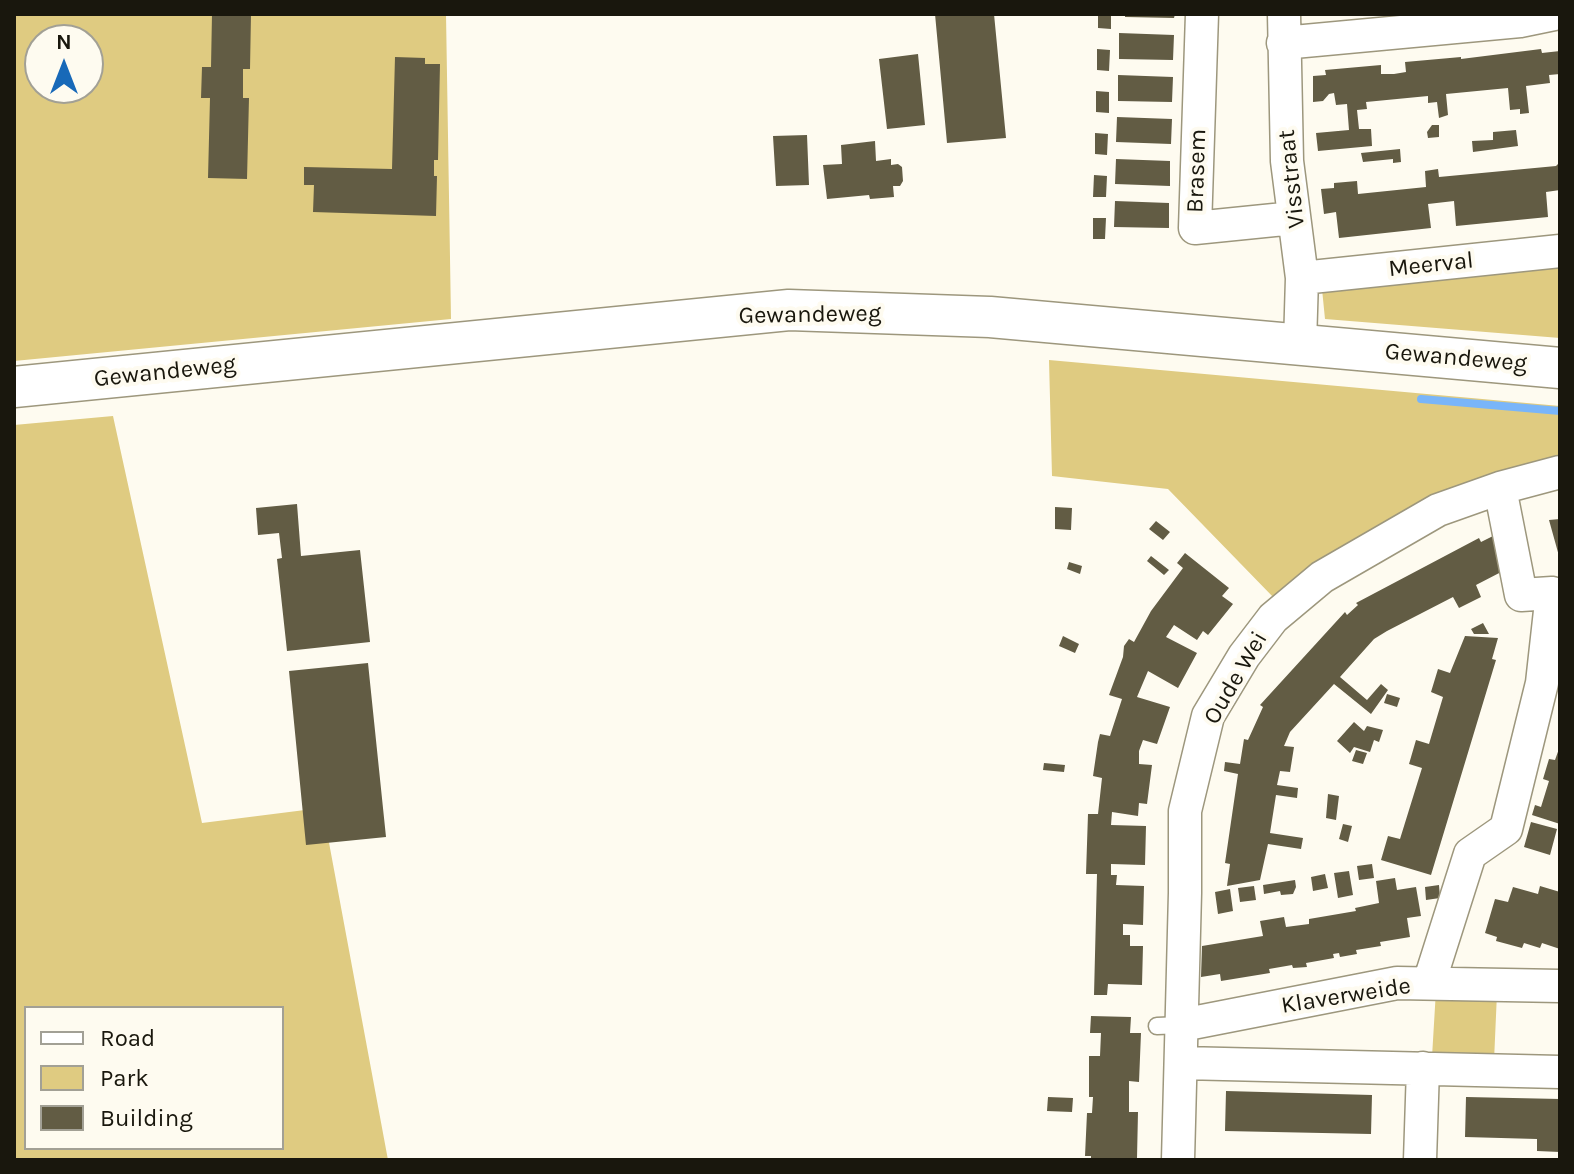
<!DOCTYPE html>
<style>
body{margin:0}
#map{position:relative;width:1574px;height:1174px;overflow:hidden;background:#fefbf0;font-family:Karla,sans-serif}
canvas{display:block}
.frame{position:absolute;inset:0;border:16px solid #19170d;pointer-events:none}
.legend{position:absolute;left:24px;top:1006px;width:260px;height:144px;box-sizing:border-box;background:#fefbf0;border:2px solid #a2a095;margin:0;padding:10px 14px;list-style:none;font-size:24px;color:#19170d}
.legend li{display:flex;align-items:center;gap:16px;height:40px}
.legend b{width:40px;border:2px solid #a2a095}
.north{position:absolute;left:24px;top:24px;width:80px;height:80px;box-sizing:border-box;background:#fefbf0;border:2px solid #a2a095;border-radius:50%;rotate:0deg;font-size:22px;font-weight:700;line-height:32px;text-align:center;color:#19170d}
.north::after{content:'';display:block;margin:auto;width:28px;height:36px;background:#1869b8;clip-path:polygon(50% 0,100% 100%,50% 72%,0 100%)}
</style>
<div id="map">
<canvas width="1574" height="1174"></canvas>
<div class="frame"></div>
<ul class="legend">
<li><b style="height:10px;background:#fff"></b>Road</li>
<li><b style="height:22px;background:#dfcb81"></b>Park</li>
<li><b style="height:22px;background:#625c44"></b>Building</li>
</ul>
<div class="north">N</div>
</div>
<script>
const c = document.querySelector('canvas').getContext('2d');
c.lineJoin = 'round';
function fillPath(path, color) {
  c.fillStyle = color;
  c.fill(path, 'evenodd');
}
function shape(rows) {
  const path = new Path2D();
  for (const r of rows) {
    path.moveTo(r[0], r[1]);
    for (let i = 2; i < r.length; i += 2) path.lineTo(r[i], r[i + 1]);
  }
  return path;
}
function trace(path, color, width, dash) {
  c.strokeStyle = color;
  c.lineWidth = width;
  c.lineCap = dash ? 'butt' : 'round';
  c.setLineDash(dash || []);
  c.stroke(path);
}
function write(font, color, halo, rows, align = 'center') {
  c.font = font + ' Karla,sans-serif';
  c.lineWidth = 8;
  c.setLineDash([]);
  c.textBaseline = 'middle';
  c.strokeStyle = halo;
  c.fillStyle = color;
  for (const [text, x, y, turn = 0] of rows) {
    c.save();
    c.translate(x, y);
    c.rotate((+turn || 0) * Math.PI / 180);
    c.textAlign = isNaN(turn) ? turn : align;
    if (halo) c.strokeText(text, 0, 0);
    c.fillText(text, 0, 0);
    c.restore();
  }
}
const green = shape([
 [14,14,446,14,451,319,14,361],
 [40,40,88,40,88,88,40,88],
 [1560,263,1560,338,1325,319,1322,289],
 [1049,360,1560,406,1560,456,1491,474,1433,498,1274,598,1168,489,1052,476],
 [113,416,202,823,305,810,322,805,388,1160,14,1160,14,425],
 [26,1008,282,1008,282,1148,26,1148],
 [1436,990,1497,993,1494,1061,1432,1057]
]);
const stream = shape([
 [1421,399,1560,411]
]);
const building = shape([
 [212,14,251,14,250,69,243,69,243,98,249,98,247,179,208,178,210,98,201,98,202,67,211,67],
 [935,14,994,14,1006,138,947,143],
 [1098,14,1111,14,1111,29,1098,28],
 [1125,14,1175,14,1174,18,1125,17],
 [1119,33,1174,35,1173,60,1119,59],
 [1097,49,1110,50,1109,71,1097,70],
 [1541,49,1542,53,1560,51,1560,74,1549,75,1550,83,1526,86,1529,113,1520,114,1520,109,1510,110,1508,88,1446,94,1448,115,1439,118,1437,102,1428,103,1428,96,1366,102,1367,109,1357,110,1359,129,1371,129,1372,146,1318,151,1316,133,1349,130,1347,104,1336,105,1334,93,1329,94,1323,101,1313,102,1313,76,1326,75,1325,70,1381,65,1381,74,1394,74,1406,72,1405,62,1461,57,1461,59],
 [918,54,925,125,887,129,879,59],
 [395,57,425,58,425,64,440,64,438,160,434,160,434,176,437,176,436,216,313,212,314,185,304,185,304,167,392,169],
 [1118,75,1173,77,1172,102,1118,101],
 [1096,91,1109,92,1109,113,1096,112],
 [1117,117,1172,119,1171,144,1116,142],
 [1432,125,1439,125,1439,137,1428,138,1427,132],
 [1516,130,1518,146,1473,152,1472,141,1493,140,1493,132],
 [1095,133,1108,134,1107,155,1095,154],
 [807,135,809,185,776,186,773,136],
 [875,141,876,161,891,159,891,165,898,164,902,167,903,181,900,186,893,186,894,197,870,199,869,195,827,199,823,165,842,164,841,145],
 [1400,149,1401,162,1393,163,1393,159,1363,162,1361,153],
 [1116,159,1170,161,1170,186,1115,184],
 [1560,162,1560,190,1546,192,1548,217,1456,226,1454,201,1428,204,1431,228,1339,238,1336,212,1324,214,1321,189,1334,188,1334,183,1357,181,1358,194,1426,187,1425,171,1438,169,1439,177,1556,166],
 [1094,175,1107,176,1106,197,1093,197],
 [1115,201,1169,203,1169,228,1114,227],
 [1093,218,1106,218,1105,239,1093,239],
 [297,504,301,556,360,550,370,642,287,651,277,559,282,558,279,533,258,535,256,508],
 [1055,507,1072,508,1071,530,1055,529],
 [1560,519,1560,556,1559,556,1549,520],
 [1156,521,1170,532,1163,540,1149,529],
 [1495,535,1505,570,1476,585,1481,597,1459,608,1453,597,1387,631,1374,639,1340,677,1367,700,1381,684,1388,690,1371,714,1334,684,1290,732,1284,746,1294,747,1290,772,1280,771,1277,785,1298,788,1297,798,1276,795,1270,833,1303,838,1301,849,1268,844,1260,880,1227,886,1230,864,1225,863,1238,774,1224,771,1225,762,1240,764,1244,739,1248,740,1263,707,1260,705,1345,612,1347,615,1358,605,1356,603,1479,538,1481,542],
 [1185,553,1229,588,1222,596,1233,604,1208,635,1203,631,1197,640,1174,625,1166,637,1197,653,1178,688,1148,671,1137,697,1170,707,1157,744,1143,740,1139,751,1139,764,1152,765,1147,804,1139,803,1138,816,1112,812,1111,825,1146,826,1145,865,1111,864,1111,875,1117,875,1116,885,1144,886,1143,925,1123,924,1123,935,1130,935,1130,946,1143,946,1142,985,1108,984,1107,995,1094,995,1097,874,1086,874,1088,814,1098,814,1102,778,1093,776,1098,742,1100,734,1110,736,1122,699,1109,695,1123,657,1124,646,1129,639,1134,642,1151,611,1183,568,1177,563],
 [1151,556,1169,570,1164,575,1147,561],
 [1069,562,1082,566,1080,574,1067,569],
 [1483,623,1489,634,1474,634,1471,629],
 [1063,636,1079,644,1075,653,1059,646],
 [1465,636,1498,638,1492,659,1496,660,1431,875,1381,860,1388,836,1400,839,1422,768,1409,764,1416,740,1429,744,1443,697,1431,692,1438,669,1450,673],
 [368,663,386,837,306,845,289,671],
 [1387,694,1400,698,1397,707,1384,703],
 [1354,722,1364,731,1367,726,1383,730,1379,742,1374,740,1370,752,1354,747,1350,753,1337,741],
 [1560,746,1560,824,1532,815,1535,805,1541,807,1549,781,1543,779,1549,759,1555,760],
 [1356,750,1367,753,1363,764,1352,761],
 [1044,763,1065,765,1064,772,1043,770],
 [1328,794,1339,796,1336,820,1326,818],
 [1531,822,1557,829,1550,855,1524,847],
 [1343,824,1352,826,1348,842,1339,839],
 [1372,864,1374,878,1359,880,1357,866],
 [1349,871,1353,895,1338,898,1334,873],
 [1325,874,1328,888,1313,891,1311,877],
 [1395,878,1397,890,1416,887,1421,916,1407,918,1410,937,1380,942,1381,946,1356,950,1357,954,1340,957,1339,953,1333,954,1334,958,1306,963,1307,967,1293,968,1292,965,1269,969,1270,973,1221,981,1220,974,1201,977,1202,946,1263,936,1260,921,1284,917,1286,927,1309,924,1309,919,1356,911,1355,908,1379,903,1376,881],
 [1295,880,1296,887,1293,894,1281,895,1280,891,1264,894,1263,885],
 [1439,885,1440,898,1426,900,1425,887],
 [1254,886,1256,900,1240,902,1238,888],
 [1540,886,1560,892,1560,949,1542,943,1540,948,1524,943,1522,948,1496,941,1497,937,1485,933,1495,899,1508,902,1513,887,1538,894],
 [1230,889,1233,911,1218,914,1215,892],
 [1091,1016,1131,1017,1130,1033,1141,1033,1139,1082,1129,1081,1129,1112,1138,1112,1137,1158,1091,1160,1091,1156,1085,1156,1087,1113,1092,1113,1093,1097,1089,1097,1089,1056,1100,1056,1101,1033,1090,1033],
 [1226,1091,1372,1095,1371,1134,1225,1131],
 [1048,1097,1073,1098,1072,1112,1047,1111],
 [1466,1097,1560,1099,1560,1152,1537,1151,1537,1139,1465,1137]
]);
const service = shape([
 [1157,1026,1182,1025]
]);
const minor = shape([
 [1202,14,1195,228,1294,218],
 [1284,14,1287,161,1302,278,1300,344],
 [1283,43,1520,21,1554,14],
 [1302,278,1560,251],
 [1429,983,1470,854,1506,829,1542,683,1552,593,1521,595,1500,488],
 [1182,1025,1397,983,1560,986],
 [1182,1063,1560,1072],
 [1178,1160,1185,893,1185,811,1208,716,1244,656,1273,618,1322,577,1438,510,1500,488,1560,472],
 [1420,1160,1423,1068]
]);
const tertiary = shape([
 [14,387,789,310,990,317,1560,368]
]);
const streetNames = [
 ["Brasem",1197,171,-88],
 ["Visstraat",1292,179,-96],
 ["Meerval",1431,265,-6],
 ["Gewandeweg",810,315,-1],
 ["Gewandeweg",1456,358,5],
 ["Gewandeweg",165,372,-6],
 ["Oude Wei",1236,678,-60],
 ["Klaverweide",1346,996,-9]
];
fillPath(green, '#dfcb81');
trace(stream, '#79b5f9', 8);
fillPath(building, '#625c44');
trace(service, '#9d977d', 19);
trace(minor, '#9d977d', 35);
trace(tertiary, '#9d977d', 43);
trace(service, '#fff', 16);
trace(minor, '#fff', 32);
trace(tertiary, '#fff', 40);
write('24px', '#19170d', '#fefbf0', streetNames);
</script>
